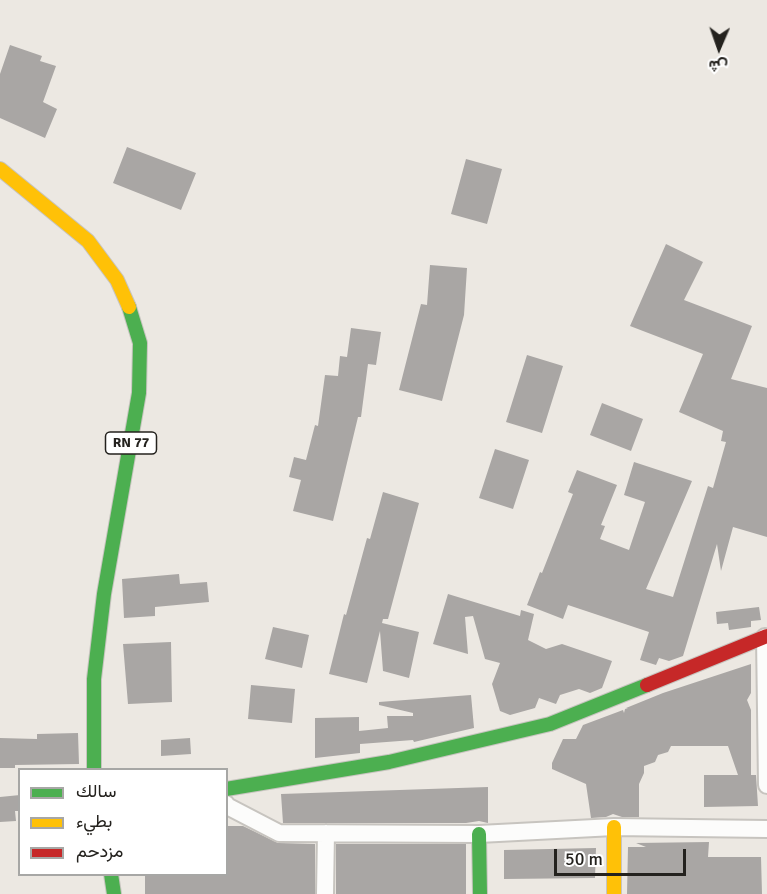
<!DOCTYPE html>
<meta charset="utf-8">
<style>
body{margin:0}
#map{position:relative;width:767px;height:894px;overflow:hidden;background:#ece8e2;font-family:Signika,Vazirmatn,sans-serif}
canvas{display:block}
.legend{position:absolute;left:18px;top:768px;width:210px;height:108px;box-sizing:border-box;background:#fff;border:2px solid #a7a7a5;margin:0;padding:8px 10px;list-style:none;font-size:18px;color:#24221e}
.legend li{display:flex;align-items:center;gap:12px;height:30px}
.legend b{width:30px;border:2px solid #a7a7a5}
.north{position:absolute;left:689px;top:18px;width:60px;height:60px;-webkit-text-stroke:4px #fff;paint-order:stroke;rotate:182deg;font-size:16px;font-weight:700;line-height:24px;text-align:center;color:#24221e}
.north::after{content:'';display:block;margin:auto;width:21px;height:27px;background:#24221e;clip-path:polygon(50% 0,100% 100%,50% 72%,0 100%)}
.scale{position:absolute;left:554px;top:849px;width:132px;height:27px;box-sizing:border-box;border:3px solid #24221e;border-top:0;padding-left:8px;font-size:18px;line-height:21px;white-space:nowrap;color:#24221e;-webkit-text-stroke:4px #fff;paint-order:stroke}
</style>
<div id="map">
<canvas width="767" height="894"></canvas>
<ul class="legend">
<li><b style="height:8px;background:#4caf50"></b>سالك</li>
<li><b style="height:8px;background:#ffc107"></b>بطيء</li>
<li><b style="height:8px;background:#c62828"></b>مزدحم</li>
</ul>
<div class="north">ش</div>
<div class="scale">50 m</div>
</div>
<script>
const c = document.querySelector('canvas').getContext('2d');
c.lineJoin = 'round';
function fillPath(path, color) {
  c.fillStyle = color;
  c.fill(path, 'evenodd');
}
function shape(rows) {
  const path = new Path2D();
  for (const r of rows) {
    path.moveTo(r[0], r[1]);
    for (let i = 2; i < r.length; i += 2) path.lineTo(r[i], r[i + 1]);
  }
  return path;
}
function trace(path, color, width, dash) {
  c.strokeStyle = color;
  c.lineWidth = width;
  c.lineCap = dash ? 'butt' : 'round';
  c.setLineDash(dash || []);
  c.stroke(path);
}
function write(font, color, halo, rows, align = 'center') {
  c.font = font + ' Signika,sans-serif';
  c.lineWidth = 6;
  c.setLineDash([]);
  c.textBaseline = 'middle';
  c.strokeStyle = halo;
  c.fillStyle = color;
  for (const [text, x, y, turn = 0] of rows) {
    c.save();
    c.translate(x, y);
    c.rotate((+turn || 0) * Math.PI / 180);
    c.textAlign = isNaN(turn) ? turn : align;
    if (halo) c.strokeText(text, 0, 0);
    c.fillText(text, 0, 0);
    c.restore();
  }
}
const building = shape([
 [10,45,42,56,40,61,56,66,43,102,57,109,45,138,0,118,0,74],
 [127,147,196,173,181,210,113,183],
 [466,159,502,169,487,224,451,214],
 [666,244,703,262,684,300,752,326,731,379,767,388,767,537,733,527,721,571,717,544,683,656,669,661,659,658,656,665,640,660,649,632,568,605,563,619,527,605,540,572,542,573,573,494,568,492,577,470,617,485,601,525,605,526,600,539,629,550,645,502,624,495,634,462,692,481,646,589,673,597,708,486,713,488,726,442,721,441,723,431,679,412,703,354,630,326],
 [430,265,467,268,464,315,442,401,399,390,421,304,427,305],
 [351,328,381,332,376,365,368,364,361,417,358,417,333,521,293,511,301,480,289,477,294,457,306,460,315,425,318,426,325,375,338,376,340,356,347,357],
 [527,355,563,366,542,433,506,422],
 [602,403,643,419,631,451,590,435],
 [495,449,529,460,513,509,479,498],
 [383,492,419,503,388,619,383,619,382,623,419,632,409,678,383,671,380,631,367,683,329,674,344,614,346,615,367,538,370,539],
 [179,574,180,584,207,582,209,602,155,607,155,616,124,618,122,579],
 [448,594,520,616,521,610,534,614,528,640,546,649,562,644,612,661,602,688,590,693,579,689,560,695,556,704,539,698,535,708,510,715,500,711,492,684,500,663,485,659,473,616,465,617,468,654,433,644],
 [759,607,761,620,751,621,751,627,729,630,728,623,717,624,716,612],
 [273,627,309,635,302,668,265,659],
 [171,642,172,702,128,704,123,644],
 [751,664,751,693,747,700,751,710,751,775,756,775,758,806,704,807,704,775,738,775,728,746,671,746,668,752,658,755,655,762,644,766,644,773,639,784,639,817,622,817,613,814,606,817,591,818,586,784,552,769,552,763,563,739,576,739,583,725,623,710,624,713,625,709,628,708,626,708,663,693],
 [251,685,295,689,292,723,248,719],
 [471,695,474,728,414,742,413,740,360,744,360,753,315,758,315,718,359,717,359,731,388,728,387,716,413,716,413,713,379,705,379,702],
 [78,733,79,764,15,765,15,768,0,768,0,738,37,739,37,734],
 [190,738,191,754,161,756,161,740],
 [488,787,488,823,479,821,466,823,283,823,281,794],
 [20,795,20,811,15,811,16,821,0,822,0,797],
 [227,826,243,826,278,843,315,844,315,894,145,894,145,874,226,874],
 [709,842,708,857,761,857,762,894,627,894,628,847,646,847,636,843],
 [336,844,466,844,466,894,336,894],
 [596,848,595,878,504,879,504,850]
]);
const street = shape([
 [765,637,767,785],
 [226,804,227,806,279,833,479,834,614,827,767,829],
 [325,894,326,833]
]);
const fast = shape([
 [94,770,94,679,104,594,139,393,140,343,129,307],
 [226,789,389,762,550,724,647,685],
 [479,834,480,894],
 [111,874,114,894]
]);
const slow = shape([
 [0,169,88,241,117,280,129,307],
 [614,827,614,894]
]);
const jam = shape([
 [647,685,767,636]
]);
const shields = [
 [131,443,51]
];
const shieldNames = [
 ["RN 77",131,443]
];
fillPath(building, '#a9a6a4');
trace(street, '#c7c4bf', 20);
trace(fast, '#c7c4bf', 16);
trace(slow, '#c7c4bf', 16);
trace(jam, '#c7c4bf', 16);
trace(street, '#fcfcfb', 16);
trace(fast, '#4caf50', 14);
trace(slow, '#ffc107', 14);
trace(jam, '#c62828', 14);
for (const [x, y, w] of shields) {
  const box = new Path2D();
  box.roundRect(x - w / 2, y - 11, w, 22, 4.5);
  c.fillStyle = '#fff';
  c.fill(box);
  trace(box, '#24221e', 1.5);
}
write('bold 14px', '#24221e', null, shieldNames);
</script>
